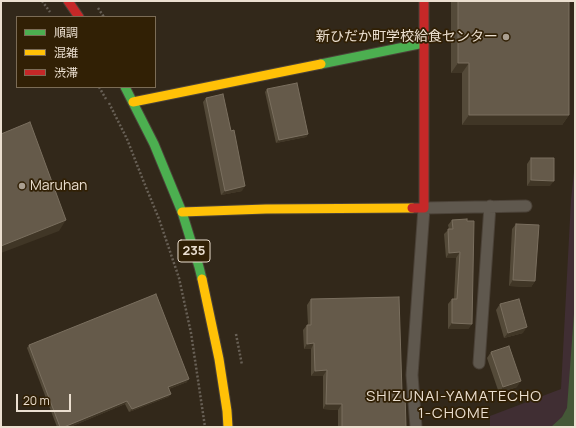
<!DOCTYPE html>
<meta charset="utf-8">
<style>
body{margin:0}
#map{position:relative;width:576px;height:428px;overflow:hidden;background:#32281a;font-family:Manrope,"Noto Sans JP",sans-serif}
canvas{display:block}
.frame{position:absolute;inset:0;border:2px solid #ebdfd0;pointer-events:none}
.legend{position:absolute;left:16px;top:16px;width:140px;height:72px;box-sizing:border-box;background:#312005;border:1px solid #7b6c56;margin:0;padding:5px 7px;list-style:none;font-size:12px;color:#ebdfd0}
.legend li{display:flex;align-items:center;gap:8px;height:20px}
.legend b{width:20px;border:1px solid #7b6c56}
.scale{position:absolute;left:16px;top:394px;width:55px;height:18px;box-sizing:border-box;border:2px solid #ebdfd0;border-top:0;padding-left:5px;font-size:12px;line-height:14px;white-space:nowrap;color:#ebdfd0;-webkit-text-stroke:3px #312005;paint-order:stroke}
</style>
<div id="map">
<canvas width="576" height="428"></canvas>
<div class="frame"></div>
<ul class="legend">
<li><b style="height:5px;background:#4caf50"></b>順調</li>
<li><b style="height:5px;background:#ffc107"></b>混雑</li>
<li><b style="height:5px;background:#c62828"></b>渋滞</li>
</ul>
<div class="scale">20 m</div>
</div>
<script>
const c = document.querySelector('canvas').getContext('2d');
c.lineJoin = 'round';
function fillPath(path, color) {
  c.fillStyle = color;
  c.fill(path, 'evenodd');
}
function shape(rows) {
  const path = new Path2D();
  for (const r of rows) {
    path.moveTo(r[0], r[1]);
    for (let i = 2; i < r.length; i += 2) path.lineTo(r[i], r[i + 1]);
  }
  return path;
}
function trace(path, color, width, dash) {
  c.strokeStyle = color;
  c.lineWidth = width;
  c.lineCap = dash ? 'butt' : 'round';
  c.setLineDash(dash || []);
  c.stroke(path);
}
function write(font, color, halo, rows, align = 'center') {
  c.font = font + ' Manrope,"Noto Sans JP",sans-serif';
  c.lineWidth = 3.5;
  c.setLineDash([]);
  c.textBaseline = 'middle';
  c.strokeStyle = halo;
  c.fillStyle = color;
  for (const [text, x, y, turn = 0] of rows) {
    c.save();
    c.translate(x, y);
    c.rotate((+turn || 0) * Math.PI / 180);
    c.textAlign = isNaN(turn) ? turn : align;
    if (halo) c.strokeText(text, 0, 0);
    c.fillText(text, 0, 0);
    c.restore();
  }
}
const education = shape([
 [575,162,575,427,490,427,490,416,561,389,571,200]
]);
const green = shape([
 [575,300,575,427,551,427,562,417,567,408]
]);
const path = shape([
 [42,1,50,12],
 [98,8,104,17],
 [99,87,106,99],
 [109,103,127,139,143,180,159,219,179,278,191,333,205,427],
 [236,334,242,365]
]);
const lane = shape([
 [479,363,490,206],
 [416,427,412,375,424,208,526,206]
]);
const fast = shape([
 [321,64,424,43],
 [125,87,154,144,182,212,199,267,202,279]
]);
const slow = shape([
 [133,102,321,64],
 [182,212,266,209,412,208],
 [202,279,219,359,227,411,228,427]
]);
const jam = shape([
 [68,1,79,17],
 [412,208,424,208,424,1]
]);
const wall = shape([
 [451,1,569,1,569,115,562,125,462,125,462,73,451,73],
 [267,89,308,134,306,137,276,143,265,92],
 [206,98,242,191,221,195,203,102],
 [531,158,550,186,527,186,527,164],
 [467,219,472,324,468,329,448,329,448,304,452,299,454,299,456,258,446,258,444,234,449,229,448,225,452,220],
 [516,224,535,281,531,287,509,286,512,229],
 [311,299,402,392,406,427,338,427,338,410,323,409,323,376,311,376,311,349,304,349,303,330,307,325,308,325,307,305],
 [500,304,523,333,504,338,496,310],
 [29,345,187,382,169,389,171,394,168,397,129,412,125,404,70,427,57,427,27,348],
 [491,352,517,387,499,393,487,358]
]);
const shadedWall = shape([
 [458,63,469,63,462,73,451,73],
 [469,115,569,115,562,125,462,125],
 [308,134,306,137,276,143,279,140],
 [531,180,554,181,550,186,527,186],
 [245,186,242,191,221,195,225,191],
 [66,220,59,231,1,253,1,246],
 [460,252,456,258,446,258,449,253],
 [513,280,535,281,531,287,509,286],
 [452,323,472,324,468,329,448,329],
 [527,327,523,333,504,338,508,333],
 [314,343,311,349,304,349,307,344],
 [327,370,323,376,311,376,315,371],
 [189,379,187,382,166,390,168,387],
 [521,381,517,387,499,393,503,387],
 [171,394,168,397,129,412,132,409],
 [127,401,125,404,70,427,64,427],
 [326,404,342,404,338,410,323,409]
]);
const building = shape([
 [458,1,569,1,569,115,469,115,469,63,458,63,458,1],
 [297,83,308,134,279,140,267,89,297,83],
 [223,94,231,131,234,130,245,186,225,191,206,98,223,94],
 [30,122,66,220,1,246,1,134,30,122],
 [531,158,554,158,554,181,531,180,531,158],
 [467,219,467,221,474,221,472,324,452,323,452,299,457,299,460,252,449,253,448,229,453,229,452,220,467,219],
 [516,224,539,225,535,281,513,280,516,224],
 [156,294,189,379,168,387,171,394,132,409,127,401,64,427,60,427,29,345,156,294],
 [399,297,402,392,405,392,406,427,342,427,342,404,326,404,327,370,315,371,314,343,307,344,307,325,311,325,311,299,399,297],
 [519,299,527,327,508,333,500,304,519,299],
 [509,346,521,381,503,387,491,352,509,346]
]);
const markers = [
 [506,37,4,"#aa9f90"],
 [22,186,4,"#aa9f90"]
];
const shields = [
 [194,251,32]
];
const shieldNames = [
 ["235",194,251]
];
const poiNames = [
 ["新ひだか町学校給食センター",498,37],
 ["Maruhan",30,186,"left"]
];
const neighbourhoodNames = [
 ["SHIZUNAI-YAMATECHO",454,397],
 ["1-CHOME",454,414]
];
fillPath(education, '#402e33');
fillPath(green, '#445837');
trace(lane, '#4b4238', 13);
trace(fast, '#4b4238', 11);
trace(slow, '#4b4238', 11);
trace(jam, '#4b4238', 11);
trace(path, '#686056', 2.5, [2, 2]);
trace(lane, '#5f584e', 11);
trace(fast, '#4caf50', 9);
trace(slow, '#ffc107', 9);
trace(jam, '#c62828', 9);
fillPath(wall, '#544a39');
fillPath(shadedWall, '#403626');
fillPath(building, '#655a4a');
trace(building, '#7a6f5f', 1);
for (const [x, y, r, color] of markers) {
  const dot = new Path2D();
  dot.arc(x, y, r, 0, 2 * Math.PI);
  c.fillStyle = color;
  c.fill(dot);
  trace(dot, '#312005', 1.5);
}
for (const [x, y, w] of shields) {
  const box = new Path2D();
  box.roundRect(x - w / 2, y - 11, w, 22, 3);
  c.fillStyle = '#312005';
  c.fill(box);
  trace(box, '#ebdfd0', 1);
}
write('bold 13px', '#ebdfd0', null, shieldNames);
write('14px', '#ebdfd0', '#312005', poiNames, 'right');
c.letterSpacing = '1px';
write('15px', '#ebdfd0', '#312005', neighbourhoodNames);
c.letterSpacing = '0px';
</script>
